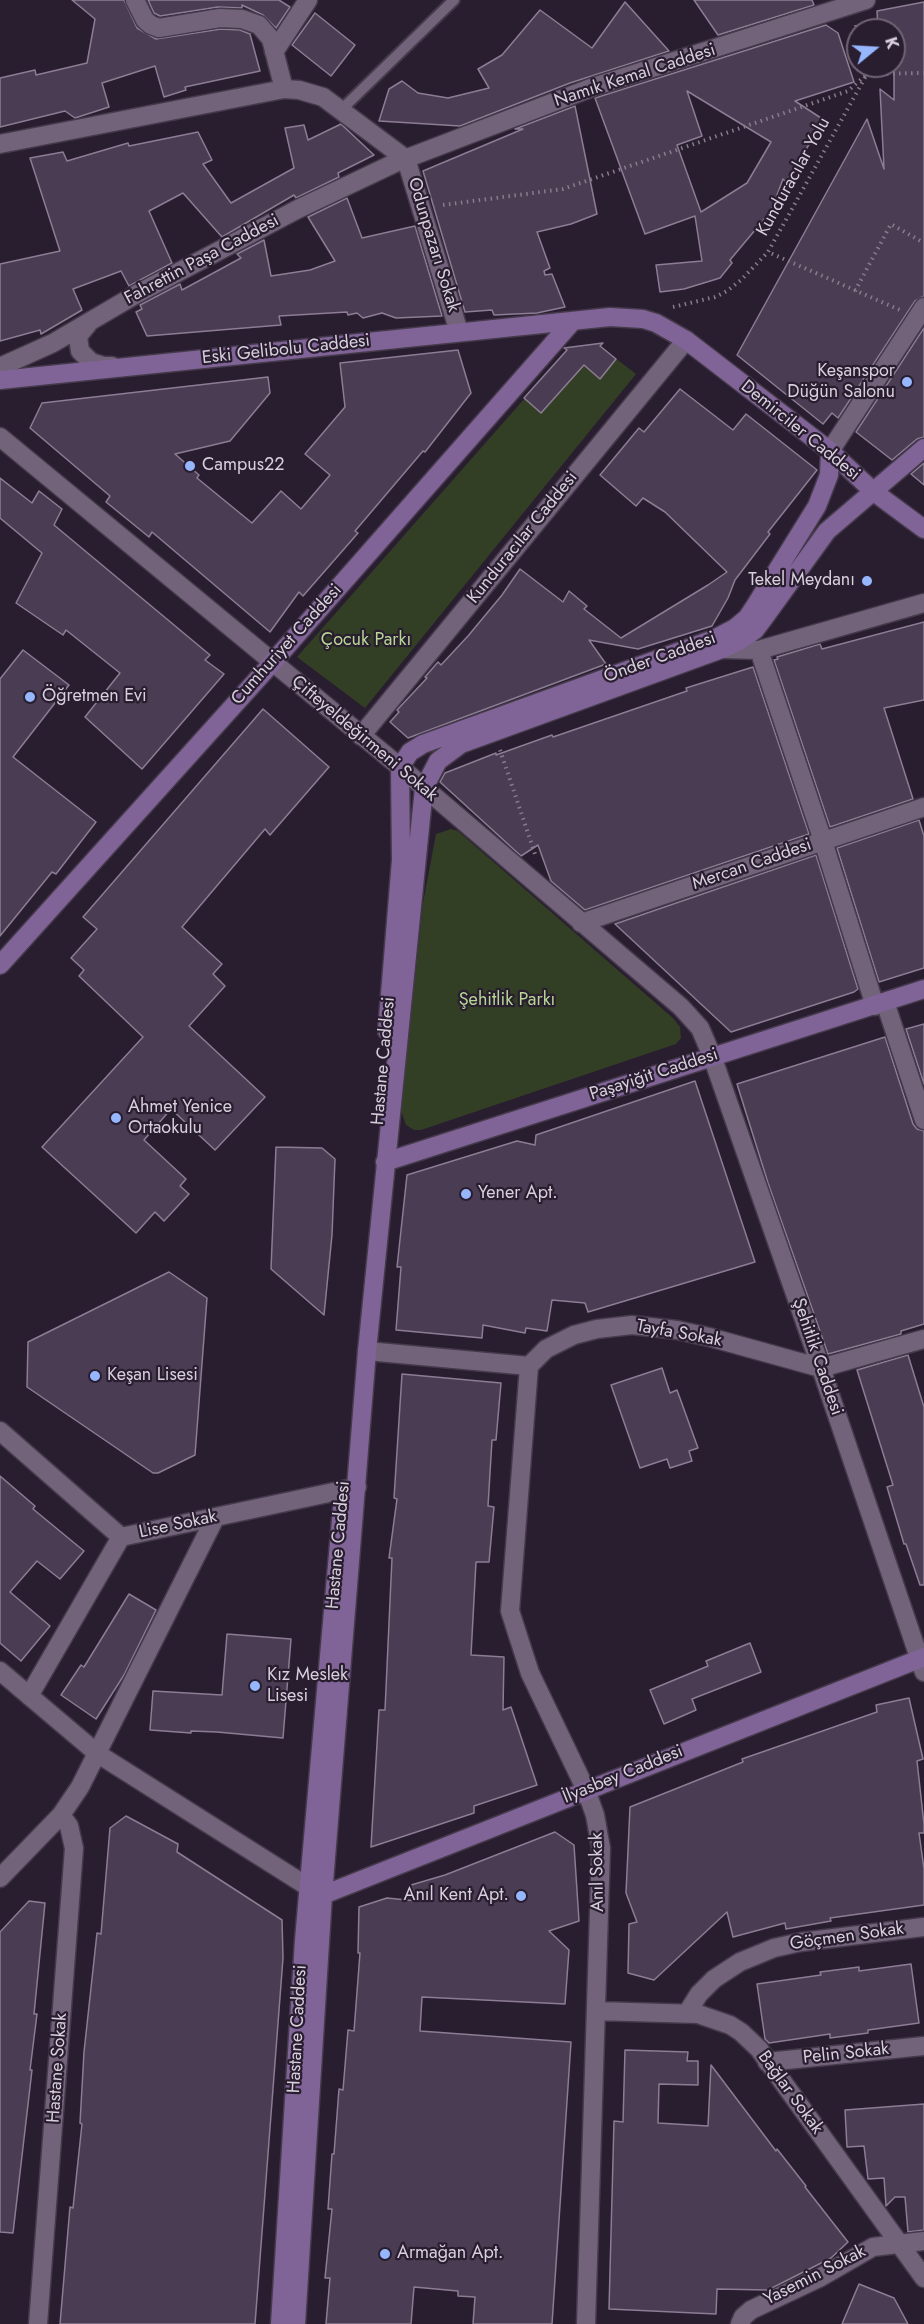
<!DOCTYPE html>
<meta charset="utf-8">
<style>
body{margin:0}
#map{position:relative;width:924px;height:2324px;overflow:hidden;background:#291d30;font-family:Jost,sans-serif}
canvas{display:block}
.north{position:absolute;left:846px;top:18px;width:60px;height:60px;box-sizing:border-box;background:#291d30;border:2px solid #6f6475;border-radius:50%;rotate:72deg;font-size:16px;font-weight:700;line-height:24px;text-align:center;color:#d7cfdc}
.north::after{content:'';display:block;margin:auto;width:21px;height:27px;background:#96b6fd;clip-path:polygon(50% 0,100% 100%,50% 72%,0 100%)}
</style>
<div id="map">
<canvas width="924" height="2324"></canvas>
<div class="north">K</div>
</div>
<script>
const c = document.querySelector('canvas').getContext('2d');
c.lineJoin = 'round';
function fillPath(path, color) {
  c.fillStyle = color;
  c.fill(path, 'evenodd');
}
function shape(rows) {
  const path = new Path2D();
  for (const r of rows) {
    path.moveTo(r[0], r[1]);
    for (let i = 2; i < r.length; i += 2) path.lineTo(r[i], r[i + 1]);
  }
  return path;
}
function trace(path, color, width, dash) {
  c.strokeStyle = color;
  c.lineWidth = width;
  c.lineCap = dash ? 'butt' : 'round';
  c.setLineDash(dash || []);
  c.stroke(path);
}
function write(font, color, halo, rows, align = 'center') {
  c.font = font + ' Jost,sans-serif';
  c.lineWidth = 4.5;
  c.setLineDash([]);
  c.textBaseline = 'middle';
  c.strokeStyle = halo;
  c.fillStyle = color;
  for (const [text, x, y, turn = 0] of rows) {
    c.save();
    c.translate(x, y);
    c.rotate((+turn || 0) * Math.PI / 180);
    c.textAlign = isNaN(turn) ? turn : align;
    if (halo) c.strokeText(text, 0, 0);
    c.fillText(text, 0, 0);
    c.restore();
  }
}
const green = shape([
 [597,344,636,374,365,708,297,657,569,348],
 [451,829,458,831,674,1019,680,1027,681,1038,676,1044,421,1130,414,1130,406,1125,401,1111,423,903,436,834]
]);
const building = shape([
 [72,0,124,0,137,28,156,39,221,29,240,30,250,34,260,71,185,87,186,90,164,97,155,66,102,83,109,107,75,118,65,111,0,127,0,78,35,70,36,75,87,63,95,19,72,0],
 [148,0,279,0,290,7,276,28,263,15,242,5,242,8,218,7,160,16,154,13,148,0],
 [694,0,812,0,814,5,718,35,694,0],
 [625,2,669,51,570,83,460,126,379,121,389,89,402,81,418,93,448,98,489,88,478,69,502,55,540,10,592,48,625,2],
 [924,2,924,296,915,301,838,418,832,413,823,424,737,355,867,119,884,169,880,89,894,100,894,30,878,30,877,11,924,2],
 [315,13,355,45,331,76,292,45,315,13],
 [826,25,838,33,854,82,795,101,824,120,786,182,783,179,771,211,730,260,732,263,720,278,684,289,660,292,656,265,702,261,695,216,645,234,595,98,826,25],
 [687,91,771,142,747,183,701,212,677,145,702,136,687,91],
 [575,106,597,214,571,224,537,232,550,268,544,271,545,275,552,274,565,307,537,313,494,315,492,310,465,312,423,171,523,129,515,129,575,106],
 [341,124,374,155,338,173,339,177,296,198,294,195,222,237,183,193,149,211,172,263,129,286,121,271,73,289,82,310,41,334,40,330,0,341,0,264,60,251,30,158,63,152,67,161,128,143,129,146,198,132,212,160,203,164,231,203,294,168,285,128,304,125,308,140,341,124],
 [347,198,362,238,415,226,442,316,396,318,382,313,363,318,357,313,348,315,347,312,279,316,281,325,147,336,136,312,142,309,140,305,180,284,182,290,241,258,237,254,264,240,271,276,310,270,335,261,308,217,347,198],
 [924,328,924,437,917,439,892,460,856,432,924,328],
 [603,343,600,346,616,359,600,379,584,365,541,413,524,398,567,350,564,348,603,343],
 [458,350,471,393,425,452,423,451,355,531,358,533,303,596,299,592,270,632,152,532,149,537,106,502,110,496,30,428,42,403,268,377,270,393,230,441,175,454,199,475,197,478,252,523,281,491,301,509,330,475,305,454,345,407,340,363,458,350],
 [680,389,733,430,746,414,817,470,768,532,770,534,735,580,728,598,712,626,638,649,589,640,606,664,408,738,390,722,399,712,397,710,427,678,425,677,438,662,441,665,468,636,502,595,520,569,563,602,569,591,587,606,584,609,621,638,708,585,727,572,665,512,643,498,636,506,600,475,639,428,644,432,680,389],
 [924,463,924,485,911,474,924,463],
 [0,478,32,503,39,491,62,509,54,525,210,655,205,660,224,674,142,769,85,717,120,673,66,630,63,635,16,603,42,553,0,518,0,478],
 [924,622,924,700,884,708,913,799,830,827,774,660,778,659,777,657,820,644,822,649,924,622],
 [23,650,69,685,13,757,96,822,56,874,52,872,0,936,0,679,23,650],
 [753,667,809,834,585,910,551,881,538,845,521,856,440,782,445,773,496,753,496,755,552,735,553,737,687,691,686,688,753,667],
 [263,709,329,767,270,835,265,829,182,927,222,964,213,974,225,986,189,1026,265,1097,215,1150,171,1109,144,1140,186,1179,180,1186,189,1194,164,1221,155,1212,136,1233,42,1147,143,1037,79,976,84,970,71,958,97,929,83,917,263,709],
 [919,820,924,836,924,968,879,982,837,848,919,820],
 [816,855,858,989,854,992,731,1032,615,924,816,855],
 [924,1024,924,1084,906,1029,924,1024],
 [885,1037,913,1124,917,1129,924,1131,924,1324,901,1331,901,1334,828,1354,768,1183,737,1084,885,1037],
 [695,1081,755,1262,588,1312,585,1303,552,1300,547,1331,526,1328,525,1333,483,1325,482,1338,396,1330,401,1267,397,1267,407,1175,517,1141,535,1145,536,1135,695,1081],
 [276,1147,322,1148,335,1159,332,1235,324,1315,271,1269,276,1147],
 [169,1272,207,1298,195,1455,158,1473,153,1473,27,1387,28,1342,169,1272],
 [908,1355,924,1407,924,1585,920,1585,906,1544,904,1544,887,1487,893,1485,857,1370,908,1355],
 [662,1368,670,1393,677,1390,698,1448,689,1451,692,1461,670,1468,667,1459,640,1468,611,1385,662,1368],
 [402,1374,501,1383,496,1440,492,1440,488,1506,494,1507,489,1562,476,1562,471,1655,504,1657,503,1710,511,1707,537,1785,474,1806,474,1813,371,1847,379,1710,385,1710,392,1558,389,1558,397,1499,394,1498,402,1374],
 [0,1476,35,1506,33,1509,84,1551,60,1579,37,1561,10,1592,50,1626,21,1661,0,1643,0,1476],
 [129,1594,156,1610,124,1675,96,1719,61,1695,81,1665,84,1667,129,1594],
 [227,1634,291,1639,283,1738,217,1732,191,1731,191,1733,150,1730,153,1691,222,1695,227,1634],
 [750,1643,761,1672,692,1699,696,1710,664,1724,650,1690,708,1666,706,1661,750,1643],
 [909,1698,923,1759,917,1761,924,1824,924,1833,919,1833,924,1869,924,1905,830,1918,831,1921,786,1929,785,1923,733,1937,727,1912,654,1980,628,1973,629,1924,637,1922,626,1893,630,1807,743,1762,742,1759,877,1712,876,1705,909,1698],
 [126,1816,178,1844,177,1852,282,1920,283,1958,255,2324,60,2324,70,2207,73,2208,82,2124,80,2123,84,2052,97,1933,101,1934,110,1828,126,1816],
 [555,1832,574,1845,579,1921,549,1931,569,1950,565,2004,422,1997,420,2031,571,2042,552,2324,473,2324,475,2297,458,2296,458,2291,414,2287,411,2324,326,2324,330,2278,325,2278,332,2209,328,2209,332,2154,334,2154,339,2089,343,2090,348,2030,354,2031,360,1953,358,1953,359,1907,387,1898,417,1901,411,1885,445,1875,555,1832],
 [29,1901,45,1903,34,2014,37,2014,30,2070,32,2070,13,2233,0,2232,0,1932,29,1901],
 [911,1964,919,2023,868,2030,868,2033,830,2038,830,2034,769,2043,765,2039,757,1984,821,1975,820,1972,859,1967,859,1971,911,1964],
 [625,2050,688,2052,687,2061,698,2061,698,2085,659,2084,658,2123,708,2126,711,2065,776,2151,777,2149,806,2186,805,2187,848,2242,831,2258,768,2290,717,2289,716,2314,609,2309,614,2121,623,2122,625,2050],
 [924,2104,924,2230,908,2232,905,2197,895,2197,886,2206,884,2178,868,2179,864,2146,847,2147,845,2110,924,2104],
 [859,2284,894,2298,908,2324,842,2324,859,2284]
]);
const path = shape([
 [856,25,858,36],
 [865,66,867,74,768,252,900,310],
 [443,205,563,189,848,91,867,74,924,73],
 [855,291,891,224,924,243],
 [673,307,715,297,727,291,741,280,768,252],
 [500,750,535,854]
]);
const lane = shape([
 [342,109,454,0]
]);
const street = shape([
 [135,0,145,20,151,25,159,28,220,18,242,19,259,25,271,39,284,89],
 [274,52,308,0],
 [0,144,284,89,299,90,323,97,406,159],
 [406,159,459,332],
 [88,324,78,336,80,351,91,362,104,366,112,366],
 [0,367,53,343,135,295,298,209,397,162,596,86,866,0],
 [0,437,400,767,681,1007,700,1028,712,1056,821,1368,924,1672],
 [830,451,924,307],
 [722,649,759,650,924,603],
 [759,650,823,841,875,1006],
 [361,736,686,340],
 [581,923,924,807],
 [885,1002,924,1120],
 [367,1351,529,1366,546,1349,574,1335,597,1329,632,1325,677,1330,709,1337,821,1368,924,1339],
 [529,1366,510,1611,530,1673,586,1790,595,1815,601,1848,586,2324],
 [0,1431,121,1537,357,1487],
 [0,1671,98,1754,321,1895],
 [29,1696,121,1537],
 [0,1878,61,1815,80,1787,215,1518],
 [596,2011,698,2014,730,2025,741,2032,759,2049,924,2278],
 [687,2013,699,1994,714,1979,740,1962,774,1948,801,1942,924,1927],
 [767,2062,924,2046],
 [38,2324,74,1848,69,1826,61,1815],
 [740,2324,743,2317,751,2310,821,2277,873,2247,924,2241]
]);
const secondary = shape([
 [0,380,610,317,643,319,656,323,686,340,830,451,874,492,924,529],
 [0,965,272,663,572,322],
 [387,1031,401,860,400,767,410,752,423,744,714,639,735,628,747,618,755,606,817,506,829,475,830,451],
 [385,1162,924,989],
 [323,1895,924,1657],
 [280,2324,304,1940,342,1509],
 [296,2324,323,1895,367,1351,424,788,438,761,461,744,722,649,739,641,755,630,764,618,827,531,924,448]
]);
const markers = [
 [907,382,6,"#96b6fd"],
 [190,466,6,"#96b6fd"],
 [867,581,6,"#96b6fd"],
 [30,697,6,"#96b6fd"],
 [116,1118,6,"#96b6fd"],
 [466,1194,6,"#96b6fd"],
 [95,1376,6,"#96b6fd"],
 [255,1686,6,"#96b6fd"],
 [521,1896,6,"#96b6fd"],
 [385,2254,6,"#96b6fd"]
];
const streetNames = [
 ["Namık Kemal Caddesi",635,76,-18],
 ["Kunduracılar Yolu",794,177,-61],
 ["Odunpazarı Sokak",433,245,73],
 ["Fahrettin Paşa Caddesi",202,260,-28],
 ["Eski Gelibolu Caddesi",286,350,-6],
 ["Demirciler Caddesi",800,431,39],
 ["Kunduracılar Caddesi",523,538,-51],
 ["Cumhuriyet Caddesi",287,645,-48],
 ["Önder Caddesi",660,658,-20],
 ["Çifteyeldeğirmeni Sokak",364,739,40],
 ["Mercan Caddesi",752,865,-19],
 ["Hastane Caddesi",384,1061,-85],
 ["Paşayiğit Caddesi",654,1075,-18],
 ["Tayfa Sokak",679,1334,10],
 ["Şehitlik Caddesi",817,1357,71],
 ["Lise Sokak",178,1525,-12],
 ["Hastane Caddesi",339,1545,-85],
 ["İlyasbey Caddesi",623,1775,-22],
 ["Anıl Sokak",598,1872,-91],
 ["Göçmen Sokak",847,1937,-8],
 ["Hastane Caddesi",298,2029,-87],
 ["Pelin Sokak",846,2054,-6],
 ["Hastane Sokak",58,2068,-86],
 ["Bağlar Sokak",790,2093,54],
 ["Yasemin Sokak",815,2276,-27]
];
const poiNames = [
 ["Keşanspor",895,372,"right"],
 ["Düğün Salonu",895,393,"right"],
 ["Campus22",202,466],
 ["Tekel Meydanı",855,581,"right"],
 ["Öğretmen Evi",42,697],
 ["Ahmet Yenice",128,1108],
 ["Ortaokulu",128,1129],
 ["Yener Apt.",478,1194],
 ["Keşan Lisesi",107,1376],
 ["Kız Meslek",267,1676],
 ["Lisesi",267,1697],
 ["Anıl Kent Apt.",509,1896,"right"],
 ["Armağan Apt.",397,2254]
];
const parkNames = [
 ["Çocuk Parkı",366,641],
 ["Şehitlik Parkı",507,1001]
];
fillPath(green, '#333f25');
fillPath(building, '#4a3c52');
trace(building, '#8c7d95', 1.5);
trace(lane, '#453a4b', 14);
trace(street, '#453a4b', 21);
trace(secondary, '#453a4b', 21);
trace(path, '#867d8c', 4, [1.5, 4.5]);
trace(lane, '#72637b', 10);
trace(street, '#72637b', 18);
trace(secondary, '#816497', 18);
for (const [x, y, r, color] of markers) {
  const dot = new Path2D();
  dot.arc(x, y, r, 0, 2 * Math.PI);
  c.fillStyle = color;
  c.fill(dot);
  trace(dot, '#291d30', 2);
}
write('18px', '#d7cfdc', '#291d30', streetNames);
write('18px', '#d7cfdc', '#291d30', poiNames, 'left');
write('18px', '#b7d694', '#291d30', parkNames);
</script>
